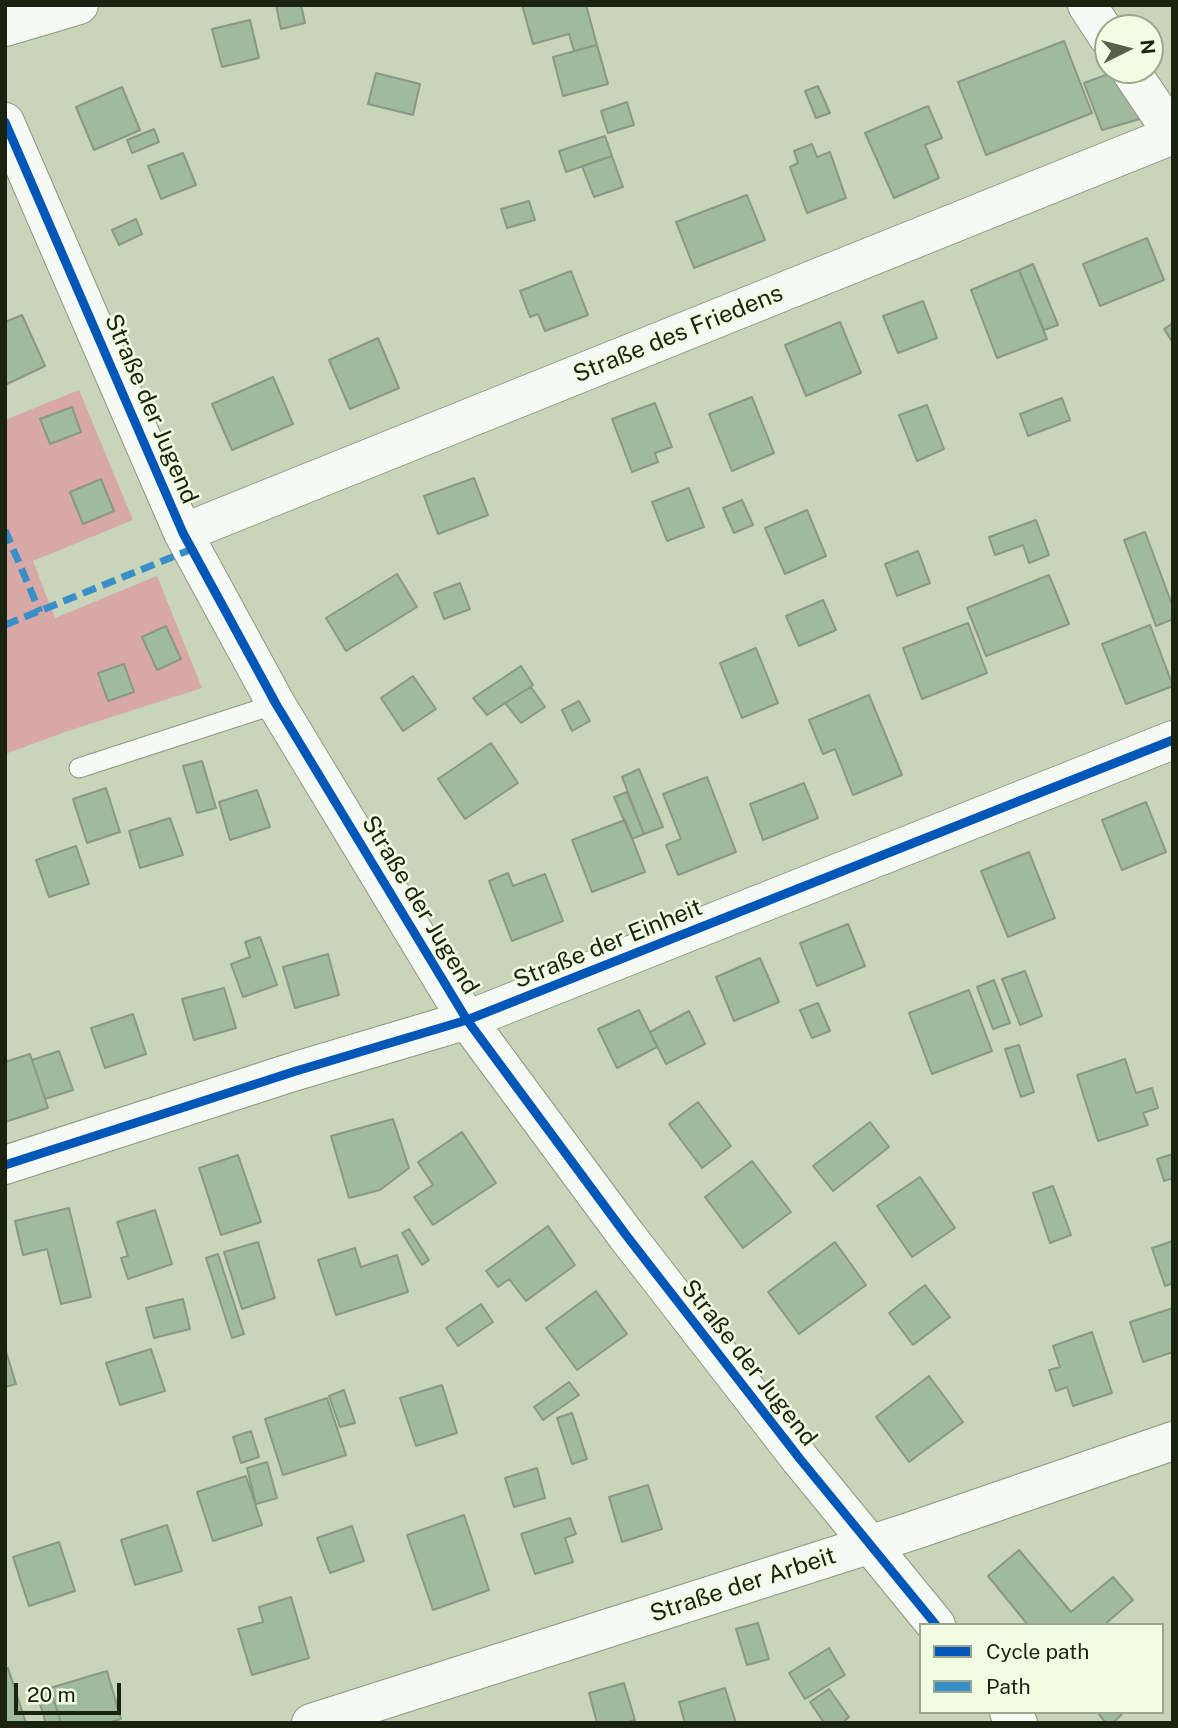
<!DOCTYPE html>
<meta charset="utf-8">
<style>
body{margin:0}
#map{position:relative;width:1178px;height:1728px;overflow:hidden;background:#c8d5b9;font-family:"Public Sans",sans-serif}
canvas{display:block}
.frame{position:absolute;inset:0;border:7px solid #1a230f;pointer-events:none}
.legend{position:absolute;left:919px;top:1623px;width:245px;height:91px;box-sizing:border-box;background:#f1fde3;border:2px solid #9ba68e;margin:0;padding:9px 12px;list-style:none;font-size:21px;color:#1a230f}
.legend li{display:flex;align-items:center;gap:14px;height:35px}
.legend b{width:35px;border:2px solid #9ba68e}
.north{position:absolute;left:1094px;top:14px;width:70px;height:70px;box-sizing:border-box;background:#f1fde3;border:2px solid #9ba68e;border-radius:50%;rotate:84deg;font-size:19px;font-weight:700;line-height:28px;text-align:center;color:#1a230f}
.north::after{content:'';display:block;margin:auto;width:24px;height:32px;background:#57614a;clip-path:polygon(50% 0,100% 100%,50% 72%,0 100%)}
.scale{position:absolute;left:14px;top:1683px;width:107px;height:32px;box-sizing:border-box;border:4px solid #1a230f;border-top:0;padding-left:9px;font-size:21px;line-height:24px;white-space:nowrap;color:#1a230f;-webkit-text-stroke:5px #f1fde3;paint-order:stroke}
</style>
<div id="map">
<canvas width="1178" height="1728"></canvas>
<div class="frame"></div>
<ul class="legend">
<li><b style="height:9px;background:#0057b8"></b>Cycle path</li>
<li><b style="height:9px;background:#388ec7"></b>Path</li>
</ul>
<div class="north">N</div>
<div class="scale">20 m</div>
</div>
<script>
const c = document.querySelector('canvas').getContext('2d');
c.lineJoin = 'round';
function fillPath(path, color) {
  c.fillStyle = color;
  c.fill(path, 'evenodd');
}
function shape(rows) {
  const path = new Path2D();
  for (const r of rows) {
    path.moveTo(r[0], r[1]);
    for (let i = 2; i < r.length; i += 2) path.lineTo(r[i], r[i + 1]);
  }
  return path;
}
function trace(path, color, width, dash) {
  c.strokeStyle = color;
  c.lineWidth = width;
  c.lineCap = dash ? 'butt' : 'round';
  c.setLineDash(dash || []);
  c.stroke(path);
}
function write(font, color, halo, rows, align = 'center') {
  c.font = font + ' "Public Sans",sans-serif';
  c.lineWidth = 5;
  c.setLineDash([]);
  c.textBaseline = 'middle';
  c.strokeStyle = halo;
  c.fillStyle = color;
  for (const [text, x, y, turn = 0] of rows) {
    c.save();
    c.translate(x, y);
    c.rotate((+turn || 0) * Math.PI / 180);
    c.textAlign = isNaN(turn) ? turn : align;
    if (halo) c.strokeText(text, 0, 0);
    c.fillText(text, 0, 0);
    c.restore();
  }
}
const green = shape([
 [79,390,133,520,33,561,55,618,157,576,202,688,68,731,5,754,5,420]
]);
const building = shape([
 [276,5,301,5,305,23,281,29,276,5],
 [522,5,586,5,597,45,574,51,569,34,533,44,522,5],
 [250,20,259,58,222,67,212,29,250,20],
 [1064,41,1092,113,986,155,958,82,1064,41],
 [597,45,608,84,563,96,553,57,597,45],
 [1114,72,1140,119,1102,130,1084,83,1114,72],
 [376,73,420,84,413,115,368,104,376,73],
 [818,86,830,113,816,118,805,91,818,86],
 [122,87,140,130,94,150,76,107,122,87],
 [627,102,634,125,608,133,601,111,627,102],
 [928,106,942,138,925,145,939,178,894,198,865,133,928,106],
 [154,129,159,142,132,153,127,140,154,129],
 [605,136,612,156,566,172,559,151,605,136],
 [812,144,817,157,830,152,846,198,807,213,790,167,798,163,794,151,812,144],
 [183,153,196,185,161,199,148,166,183,153],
 [612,156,623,187,594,197,582,166,612,156],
 [747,195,765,240,694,268,676,222,747,195],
 [529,201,535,220,507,228,501,209,529,201],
 [136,219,142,234,119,245,112,230,136,219],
 [1147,238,1164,280,1100,306,1083,264,1147,238],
 [1033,264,1058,325,1044,330,1019,270,1033,264],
 [1019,270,1047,339,997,358,971,290,1019,270],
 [571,271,588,315,545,331,538,314,530,317,520,291,571,271],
 [923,301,937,338,898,353,883,316,923,301],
 [22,315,45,366,5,385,5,322,22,315],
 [840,322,861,373,806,396,785,345,840,322],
 [1173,323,1173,343,1164,329,1173,323],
 [378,338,399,388,350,409,329,360,378,338],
 [273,377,293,424,232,450,212,404,273,377],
 [752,397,774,453,732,471,709,414,752,397],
 [1062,398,1070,420,1028,436,1020,414,1062,398],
 [655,403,672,447,655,453,658,462,632,472,612,419,655,403],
 [927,405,944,449,917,461,899,415,927,405],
 [72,407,81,432,50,444,40,419,72,407],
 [474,478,488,515,438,534,424,496,474,478],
 [101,479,114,511,83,524,70,492,101,479],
 [689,488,704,527,667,541,652,502,689,488],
 [742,500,753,525,734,533,723,508,742,500],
 [807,510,826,556,785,574,765,528,807,510],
 [1036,520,1049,555,1029,563,1023,545,995,555,989,537,1036,520],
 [1145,532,1173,607,1173,619,1156,626,1124,540,1145,532],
 [918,551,930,583,897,596,885,564,918,551],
 [397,574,417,607,346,651,326,618,397,574],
 [1049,575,1069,624,986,656,967,608,1049,575],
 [460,583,470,609,444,619,434,593,460,583],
 [823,600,836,630,799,646,786,616,823,600],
 [968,623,987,673,922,699,903,648,968,623],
 [1150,625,1173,686,1126,704,1102,644,1150,625],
 [166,626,181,659,157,670,142,637,166,626],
 [756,648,778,703,742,718,720,663,756,648],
 [124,664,134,692,108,701,98,673,124,664],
 [521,666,533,685,487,715,473,698,521,666],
 [413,676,436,709,403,731,381,698,413,676],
 [531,687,545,707,521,723,505,703,531,687],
 [869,695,902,775,853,795,835,749,823,754,809,720,869,695],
 [579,701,590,721,572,731,562,710,579,701],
 [491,743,518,783,465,819,438,779,491,743],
 [202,761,216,808,197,813,183,766,202,761],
 [639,769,663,827,644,834,622,777,639,769],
 [707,777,736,852,678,875,666,845,681,839,663,794,707,777],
 [804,783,818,818,763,840,750,804,804,783],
 [106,788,120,832,87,843,73,799,106,788],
 [257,790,270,827,230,840,219,802,257,790],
 [627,792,644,834,632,839,614,797,627,792],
 [1146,802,1166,852,1122,870,1102,820,1146,802],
 [170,818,183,855,140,868,129,831,170,818],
 [625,820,645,872,592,892,572,840,625,820],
 [76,846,89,884,49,897,36,860,76,846],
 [1029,852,1055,918,1008,937,981,871,1029,852],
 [508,873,513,886,545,874,563,921,512,941,489,881,508,873],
 [848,924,865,966,817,986,800,943,848,924],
 [260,937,277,985,243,997,231,964,250,957,245,942,260,937],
 [328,954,339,995,295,1008,283,967,328,954],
 [760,958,779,1002,734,1021,716,977,760,958],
 [1025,971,1042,1016,1020,1025,1002,979,1025,971],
 [994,980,1010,1023,993,1029,977,987,994,980],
 [224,988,236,1028,194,1040,182,999,224,988],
 [969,990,992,1051,932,1074,909,1013,969,990],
 [818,1003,830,1031,812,1038,800,1010,818,1003],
 [639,1010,657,1047,617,1068,598,1029,639,1010],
 [689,1011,705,1044,666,1064,650,1032,689,1011],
 [133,1014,146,1054,105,1068,91,1028,133,1014],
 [1019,1045,1034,1092,1021,1097,1005,1049,1019,1045],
 [59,1051,73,1090,45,1099,32,1060,59,1051],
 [30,1054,48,1108,5,1122,5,1062,30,1054],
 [1125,1059,1136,1093,1152,1088,1158,1108,1143,1113,1148,1125,1098,1141,1077,1075,1125,1059],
 [698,1102,731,1146,702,1168,669,1124,698,1102],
 [393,1119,409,1168,380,1190,349,1198,331,1136,393,1119],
 [870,1122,889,1147,833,1191,813,1166,870,1122],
 [462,1132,496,1183,433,1225,414,1197,433,1185,418,1162,462,1132],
 [1173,1154,1173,1178,1164,1181,1157,1159,1173,1154],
 [238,1155,261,1222,221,1235,199,1168,238,1155],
 [752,1161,791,1212,743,1248,705,1197,752,1161],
 [920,1177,955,1228,912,1257,877,1206,920,1177],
 [1053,1186,1071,1235,1050,1243,1033,1193,1053,1186],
 [69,1208,91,1297,61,1304,47,1249,23,1255,15,1221,69,1208],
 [155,1210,172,1264,128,1279,121,1258,128,1256,117,1222,155,1210],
 [548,1226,575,1265,526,1301,509,1279,498,1287,486,1271,548,1226],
 [409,1229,429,1260,422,1265,402,1233,409,1229],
 [1173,1241,1173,1283,1165,1286,1152,1248,1173,1241],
 [258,1242,275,1298,242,1309,224,1252,258,1242],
 [835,1242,866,1285,799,1334,768,1292,835,1242],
 [355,1248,361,1267,397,1255,408,1292,336,1315,318,1260,355,1248],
 [218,1254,244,1334,232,1338,206,1258,218,1254],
 [925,1285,950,1317,913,1345,889,1313,925,1285],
 [596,1291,627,1334,577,1370,546,1328,596,1291],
 [183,1299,190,1329,154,1338,146,1308,183,1299],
 [481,1304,493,1322,458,1346,446,1328,481,1304],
 [1173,1308,1173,1352,1143,1362,1130,1322,1173,1308],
 [1092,1332,1112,1393,1073,1406,1067,1387,1056,1391,1049,1370,1060,1367,1053,1346,1092,1332],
 [5,1348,16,1384,5,1387,5,1348],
 [151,1349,165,1391,120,1405,106,1363,151,1349],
 [929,1376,963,1422,909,1462,876,1417,929,1376],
 [569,1382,579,1395,543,1420,534,1407,569,1382],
 [442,1385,457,1433,416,1446,400,1398,442,1385],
 [344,1390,355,1423,340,1427,329,1396,344,1390],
 [327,1398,346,1455,283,1475,265,1419,327,1398],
 [572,1413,587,1459,572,1464,557,1418,572,1413],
 [251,1431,259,1457,241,1463,233,1437,251,1431],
 [267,1462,277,1498,256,1504,247,1468,267,1462],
 [537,1468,545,1498,514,1507,505,1478,537,1468],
 [246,1476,262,1525,213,1541,197,1492,246,1476],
 [648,1485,662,1529,622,1542,609,1497,648,1485],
 [464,1515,489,1590,433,1610,407,1535,464,1515],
 [570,1518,576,1534,565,1538,573,1562,535,1574,521,1534,570,1518],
 [167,1525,182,1571,135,1585,121,1540,167,1525],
 [352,1526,364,1561,330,1573,317,1538,352,1526],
 [59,1542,75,1591,29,1606,13,1557,59,1542],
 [1019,1550,1071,1612,1113,1577,1133,1600,1104,1625,1028,1625,988,1576,1019,1550],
 [291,1597,309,1658,252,1675,238,1629,263,1622,259,1607,291,1597],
 [758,1623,769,1659,747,1665,736,1629,758,1623],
 [829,1648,845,1675,805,1699,789,1673,829,1648],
 [8,1668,26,1723,5,1723,5,1669,8,1668],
 [107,1671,121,1719,107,1723,61,1723,50,1688,107,1671],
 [624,1683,635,1720,624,1723,597,1723,589,1693,624,1683],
 [50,1688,61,1723,46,1723,36,1692,50,1688],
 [725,1688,736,1723,685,1723,679,1702,725,1688],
 [829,1689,849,1717,842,1723,824,1723,810,1702,829,1689],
 [1097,1712,1124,1712,1113,1723,1106,1723,1097,1712]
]);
const service = shape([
 [79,768,276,704]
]);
const minor = shape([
 [1087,5,1108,37],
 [5,27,79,5],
 [1130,70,1173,134],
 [5,122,183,533,276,704,467,1020,626,1235,800,1459,936,1625],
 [183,533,1173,135],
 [5,1165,296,1071,467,1020,1173,740],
 [1009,1712,1018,1723],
 [311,1723,912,1531,1173,1441]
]);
const quiet = shape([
 [5,530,40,612],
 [5,625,192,549]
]);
const cycleway = shape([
 [5,122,183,533,276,704,467,1020,626,1235,800,1459,936,1625],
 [5,1165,296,1071,467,1020,1173,740]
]);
const streetNames = [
 ["Straße des Friedens",678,334,-22],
 ["Straße der Jugend",151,409,67],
 ["Straße der Jugend",420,905,59],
 ["Straße der Einheit",608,944,-22],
 ["Straße der Jugend",749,1363,52],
 ["Straße der Arbeit",743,1585,-18]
];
fillPath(green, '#d7a8a6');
fillPath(building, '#a0ba9d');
trace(building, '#899784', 2);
trace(service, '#8d9781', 21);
trace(minor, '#8d9781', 40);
trace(service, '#f7f9f4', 19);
trace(minor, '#f7f9f4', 38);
trace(quiet, '#388ec7', 7, [14, 7]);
trace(cycleway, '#0057b8', 9);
write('24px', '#1a230f', '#f1fde3', streetNames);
</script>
